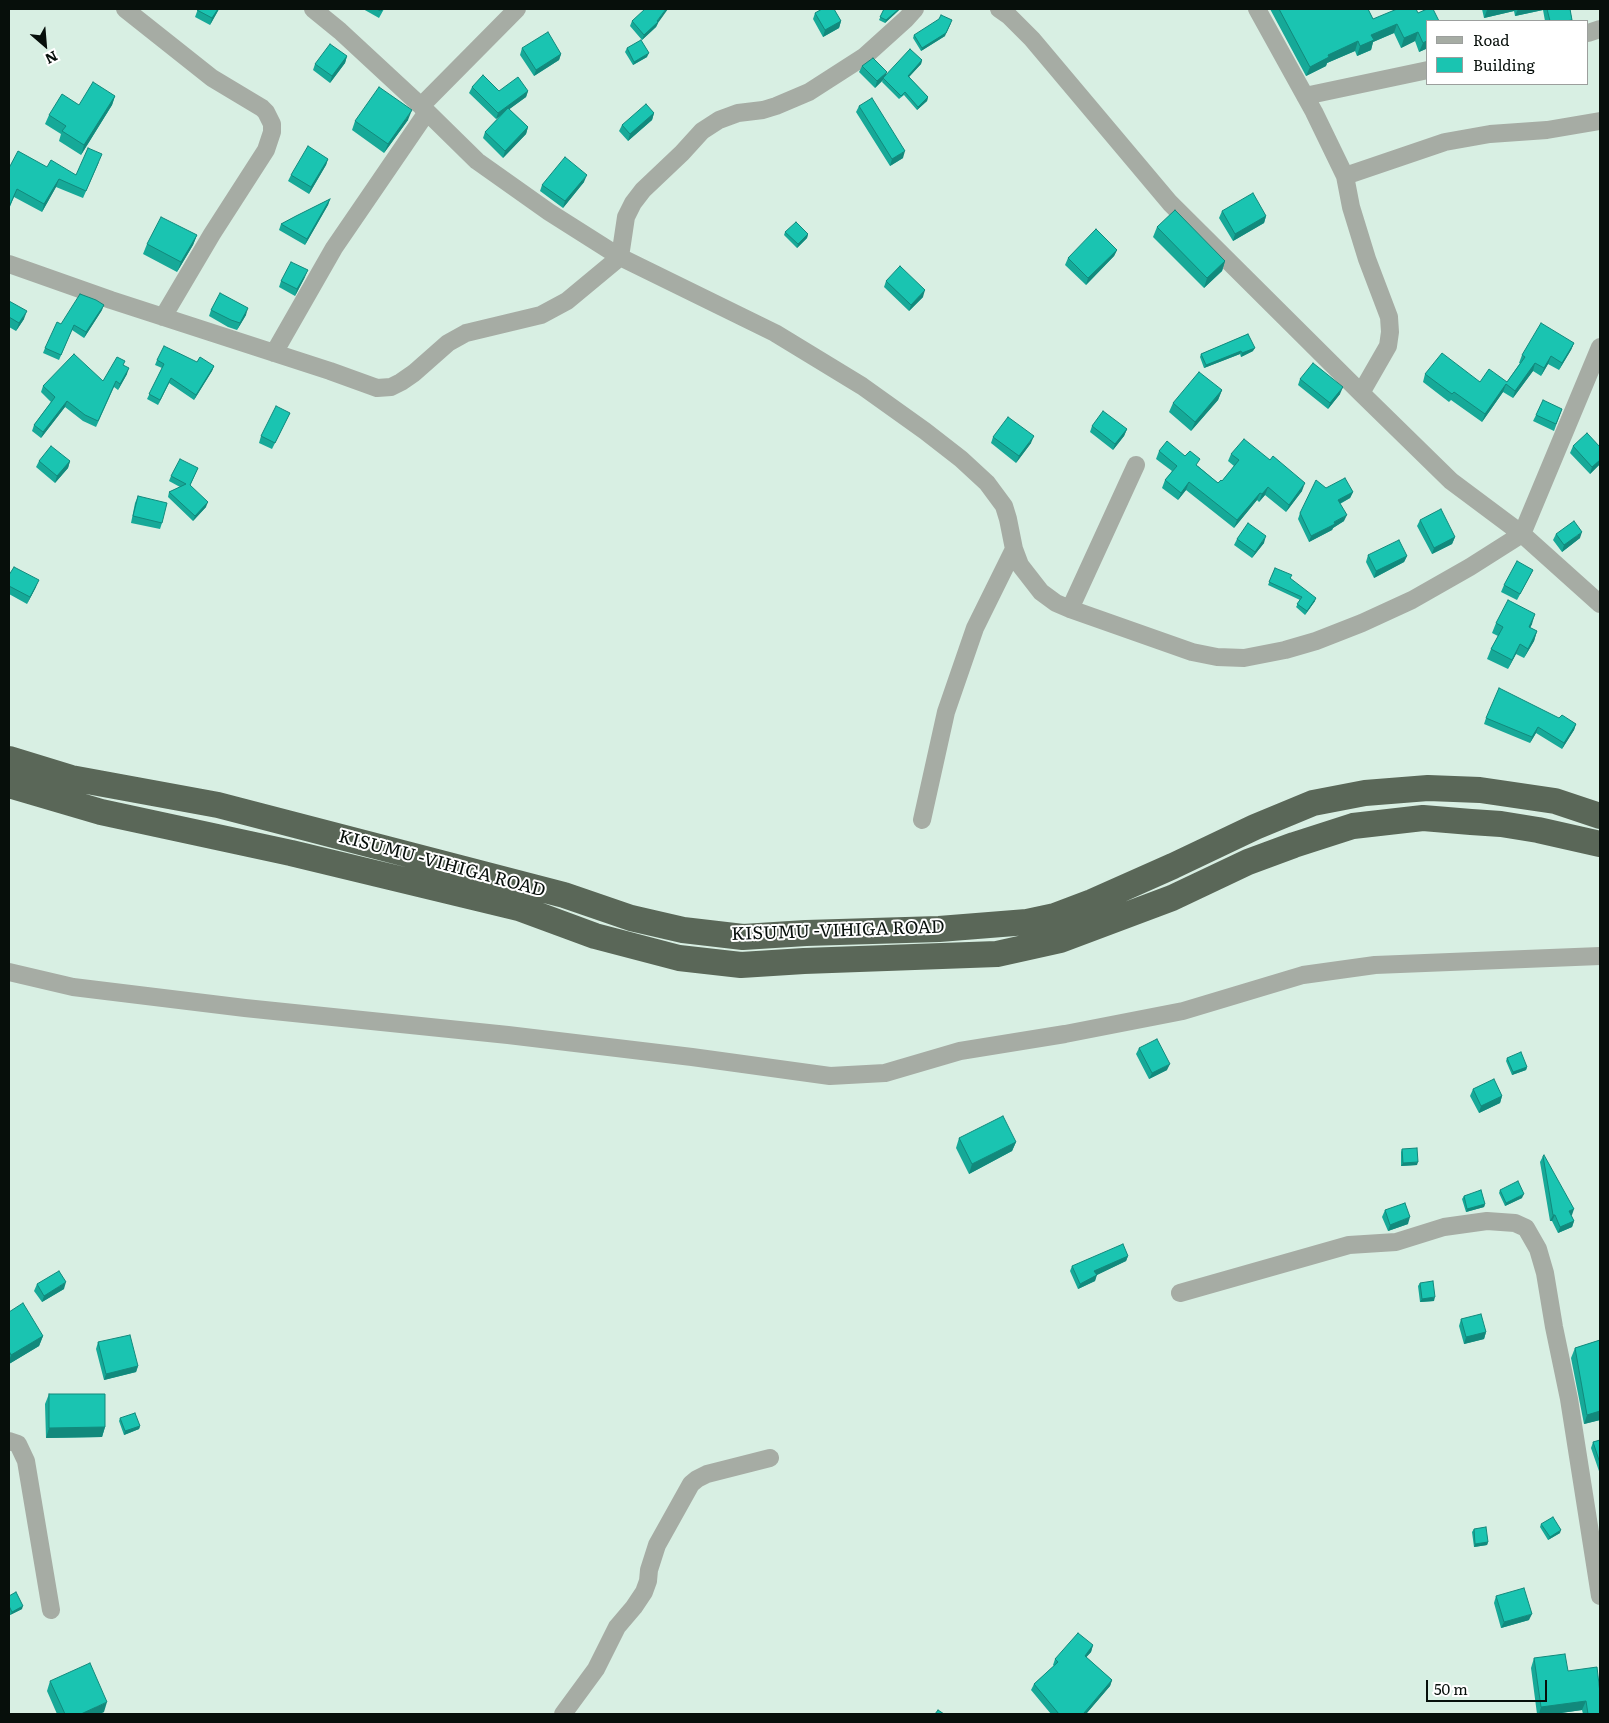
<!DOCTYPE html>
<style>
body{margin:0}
#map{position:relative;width:1609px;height:1723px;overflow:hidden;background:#d8efe3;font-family:Literata,serif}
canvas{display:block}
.frame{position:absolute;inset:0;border:10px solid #070f0b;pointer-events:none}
.legend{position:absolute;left:1426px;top:20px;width:162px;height:65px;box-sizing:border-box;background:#fff;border:1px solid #9c9f9d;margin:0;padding:6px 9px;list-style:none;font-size:15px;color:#070f0b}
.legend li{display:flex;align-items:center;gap:10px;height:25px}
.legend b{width:25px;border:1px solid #9c9f9d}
.north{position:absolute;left:20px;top:20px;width:50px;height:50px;-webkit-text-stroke:4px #fff;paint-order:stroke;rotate:153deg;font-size:14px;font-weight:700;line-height:20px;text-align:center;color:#070f0b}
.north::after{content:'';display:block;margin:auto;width:18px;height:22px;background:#070f0b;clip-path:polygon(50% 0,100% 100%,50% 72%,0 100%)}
.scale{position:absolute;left:1426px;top:1680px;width:121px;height:22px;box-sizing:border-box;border:2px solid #070f0b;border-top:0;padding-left:6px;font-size:15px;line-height:18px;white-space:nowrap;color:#070f0b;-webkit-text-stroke:4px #fff;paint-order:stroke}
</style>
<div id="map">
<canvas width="1609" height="1723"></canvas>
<div class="frame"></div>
<ul class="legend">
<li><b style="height:6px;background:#a6aca4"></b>Road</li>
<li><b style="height:14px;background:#1ac4b1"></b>Building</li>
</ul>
<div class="north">N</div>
<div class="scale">50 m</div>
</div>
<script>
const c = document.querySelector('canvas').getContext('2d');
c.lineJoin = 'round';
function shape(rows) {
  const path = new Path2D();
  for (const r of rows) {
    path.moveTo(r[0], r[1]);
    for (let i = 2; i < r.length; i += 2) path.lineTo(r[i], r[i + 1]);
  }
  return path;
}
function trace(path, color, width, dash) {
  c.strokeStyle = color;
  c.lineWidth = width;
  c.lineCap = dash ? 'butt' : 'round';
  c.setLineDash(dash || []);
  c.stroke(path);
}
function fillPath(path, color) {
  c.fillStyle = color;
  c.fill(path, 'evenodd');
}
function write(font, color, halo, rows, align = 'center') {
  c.font = font + ' Literata,serif';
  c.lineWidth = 4;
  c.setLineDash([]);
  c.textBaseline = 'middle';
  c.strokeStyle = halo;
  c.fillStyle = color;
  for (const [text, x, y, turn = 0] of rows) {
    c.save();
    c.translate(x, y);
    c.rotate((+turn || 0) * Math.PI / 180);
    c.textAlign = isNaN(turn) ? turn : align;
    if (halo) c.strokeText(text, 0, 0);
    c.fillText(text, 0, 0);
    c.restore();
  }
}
const minor = shape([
 [125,9,212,78,262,108,266,112,272,124,272,132,266,150,212,234,163,317],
 [313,9,340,31,421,106,477,161,549,212,620,257,775,333,862,386,925,431,961,459,987,483,1004,506,1008,519,1014,549,1020,565,1041,592,1056,603,1070,609,1192,652,1217,657,1244,658,1285,650,1316,641,1362,623,1412,600,1470,567,1522,534,1600,347],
 [999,9,1009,16,1032,39,1170,203,1361,393,1451,481,1522,534,1600,604],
 [1257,9,1314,112,1345,176,1351,207,1367,259,1389,317,1390,332,1388,346,1361,393],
 [1588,33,1600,29],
 [1305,96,1428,70],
 [421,106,517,9],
 [1345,176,1445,142,1490,134,1547,130,1600,121],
 [9,264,111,300,330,371,377,388,391,387,401,382,414,373,448,343,466,333,541,315,567,301,620,257,626,217,633,203,643,190,682,153,702,131,719,120,738,113,763,110,776,106,809,92,865,56,906,19,915,9],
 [274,353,334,248,427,112],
 [1070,609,1136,465],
 [922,820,946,712,975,628,1014,549],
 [9,972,73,987,245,1008,508,1035,692,1057,830,1076,885,1073,960,1051,1065,1034,1183,1011,1303,975,1375,965,1600,956],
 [1180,1293,1349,1245,1396,1242,1444,1227,1487,1221,1515,1223,1526,1228,1538,1249,1545,1273,1554,1327,1569,1399,1600,1596],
 [9,1441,18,1444,26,1461,51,1610],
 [563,1714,596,1669,617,1627,634,1607,644,1592,648,1581,649,1570,657,1545,691,1484,697,1479,707,1474,770,1458]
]);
const highway = shape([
 [9,759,71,778,218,805,564,895,631,918,683,930,743,937,806,933,939,929,1027,922,1055,916,1092,902,1173,866,1255,827,1313,803,1365,793,1428,788,1480,790,1555,801,1600,816],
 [9,785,101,812,291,853,519,908,595,936,679,958,741,965,804,961,997,954,1060,940,1172,898,1248,862,1294,845,1353,826,1423,818,1471,822,1501,824,1538,830,1600,844]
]);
const wall = shape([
 [198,9,219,9,210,25,195,17],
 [363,9,384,9,379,18],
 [884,9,900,9,898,11,885,23,879,20],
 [1270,9,1368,9,1373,19,1418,13,1428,21,1428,48,1419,52,1415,41,1401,48,1394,33,1373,42,1371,50,1357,56,1355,51,1327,63,1326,66,1306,76],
 [1482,9,1570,9,1572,20,1571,21,1545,21,1543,10,1515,16,1514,11,1484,18],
 [815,13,841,21,839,28,823,37,813,19],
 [632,21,658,23,656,27,642,40,630,26],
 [914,35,945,36,921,51,913,38],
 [522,48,561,54,559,60,534,76,520,55],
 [627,48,647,57,633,65,625,52],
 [347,56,345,63,330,83,313,70,315,64],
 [922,60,921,64,909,77,928,97,927,101,917,110,904,95,899,99,882,82,883,80,875,88,859,72,862,66,885,76],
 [472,87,499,91,528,91,526,97,509,109,528,127,526,134,503,158,483,138,485,132,501,115,496,119,469,93],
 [115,96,112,105,81,155,59,141,61,134,45,124,49,115,79,105],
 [859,106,903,158,890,166,856,112],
 [654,113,652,120,628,141,619,131,622,125],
 [408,120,384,153,352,130,355,121],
 [328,159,326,165,309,194,288,181,291,175],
 [99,162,83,198,56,187,42,212,14,197,9,209,9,168,47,167,76,175],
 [584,182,563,208,540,191,542,185],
 [330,199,328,205,305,245,279,230,281,224],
 [1222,211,1266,216,1264,223,1233,241,1219,218],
 [1157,227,1225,261,1222,271,1204,288,1153,237],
 [785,232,808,234,807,238,797,248,784,235],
 [197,235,193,245,177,272,143,254,147,244],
 [1117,250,1114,256,1086,285,1065,265,1068,258],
 [305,277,295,296,279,287,281,281],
 [886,281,923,297,909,311,884,287],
 [9,301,24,319,16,331,9,327],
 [102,310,84,338,72,330,59,360,43,353,45,348,61,324],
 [211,310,246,315,237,330,228,327,209,316],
 [1248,334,1253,351,1241,357,1240,354,1204,368,1200,357,1201,354],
 [1574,343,1571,350,1559,370,1548,364,1541,376,1533,371,1513,398,1503,392,1482,422,1451,400,1449,402,1423,382,1425,374,1480,382,1507,382,1520,363,1519,363,1522,355],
 [157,360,197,362,214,366,212,371,194,400,169,383,158,405,147,399,162,368,155,365],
 [123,365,127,374,118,390,114,387,96,427,83,421,65,407,41,438,32,431,34,425,51,402,41,392,43,386,103,381],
 [1300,379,1340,394,1328,409,1298,385],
 [1222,390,1218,400,1191,431,1169,412,1173,403],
 [1562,409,1554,431,1533,421,1536,415],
 [290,413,272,449,259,443,261,436],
 [1092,426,1127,429,1124,436,1113,450,1090,432],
 [993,437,1031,443,1016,463,991,443],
 [1573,446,1600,447,1600,464,1590,474,1570,453],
 [1159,451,1198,466,1218,483,1222,481,1234,466,1228,461,1231,454,1302,491,1286,512,1265,495,1259,502,1257,500,1234,528,1186,490,1178,500,1162,488,1165,480,1172,471,1156,459],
 [39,461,70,461,68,468,55,483,36,467],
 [198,468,190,486,206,507,193,521,168,497,169,492,180,487,169,481,171,476],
 [1326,488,1353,492,1350,498,1340,504,1344,521,1333,528,1332,530,1309,542,1298,519,1300,513],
 [138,496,162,523,160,529,131,523,135,503],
 [1420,520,1455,537,1452,544,1432,554,1417,526],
 [1556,534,1580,538,1562,552,1553,540],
 [1237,539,1264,543,1252,558,1234,545],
 [1368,555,1407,556,1404,562,1374,578,1366,562],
 [1275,568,1315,601,1305,615,1296,607,1300,600,1268,585],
 [1533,570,1530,576,1517,600,1501,592,1504,585],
 [9,575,36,587,27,604,9,594],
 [1496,623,1532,624,1530,628,1537,631,1534,641,1524,658,1516,654,1508,669,1487,659,1491,649,1498,636,1492,633],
 [1486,718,1559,718,1576,724,1574,730,1562,749,1536,733,1530,743,1484,724],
 [1139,1048,1167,1070,1149,1079,1136,1054],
 [1507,1058,1527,1067,1526,1070,1512,1075,1506,1061],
 [1473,1089,1502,1096,1500,1103,1479,1113,1470,1096],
 [959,1138,1016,1142,1012,1151,969,1174,956,1148],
 [1402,1149,1417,1165,1401,1166,1401,1152],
 [1543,1156,1572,1215,1571,1215,1574,1221,1572,1227,1558,1233,1552,1221,1550,1221,1540,1162],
 [1500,1190,1522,1198,1505,1206,1499,1193],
 [1464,1196,1485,1204,1484,1207,1466,1212,1462,1199],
 [1385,1210,1408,1224,1388,1231,1382,1217],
 [1128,1256,1126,1261,1096,1275,1095,1281,1078,1289,1070,1271,1072,1266],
 [1420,1283,1434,1301,1420,1302,1418,1286],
 [37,1284,64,1289,42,1302,34,1291],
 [9,1312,43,1336,39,1346,9,1364],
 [1461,1319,1486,1332,1484,1339,1464,1344,1459,1326],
 [1600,1340,1600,1420,1584,1424,1571,1358,1575,1348],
 [98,1342,138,1366,136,1372,104,1380,96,1349],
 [49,1394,105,1427,102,1437,46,1438,45,1404],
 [120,1418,140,1426,139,1429,124,1435,119,1421],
 [1600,1440,1600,1479,1599,1476,1600,1474,1591,1448,1593,1442],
 [1541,1524,1560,1533,1548,1540,1540,1527],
 [1474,1529,1488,1542,1487,1545,1474,1547,1472,1532],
 [9,1596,22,1609,10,1615,9,1612],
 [1496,1596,1529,1620,1501,1628,1494,1603],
 [1093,1645,1091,1652,1086,1657,1112,1680,1110,1686,1086,1714,1051,1714,1031,1690,1034,1684,1054,1666,1053,1665,1055,1659],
 [1534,1658,1568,1671,1600,1714,1583,1714,1582,1710,1554,1714,1537,1714,1531,1668],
 [50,1681,104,1712,99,1714,57,1714,47,1691]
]);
const shadedWall = shape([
 [218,9,219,9,210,25,212,18],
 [666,9,668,9,658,23,656,27,642,40,644,35,657,21],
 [899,9,900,9,898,11,885,23,886,20],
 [1493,9,1515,9,1514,11,1484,18,1487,10],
 [1518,9,1543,9,1543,10,1515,16],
 [841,21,839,28,823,37,825,30],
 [951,23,945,36,921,51,922,48],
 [1397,24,1394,33,1373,42,1371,50,1357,56,1360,46,1371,35],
 [1418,32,1415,41,1401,48,1404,38],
 [1428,40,1428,48,1419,52,1423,43],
 [1358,41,1355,51,1327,63,1326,66,1306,76,1310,67,1328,55],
 [649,53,647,57,633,65,634,62],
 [561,54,559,60,534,76,536,70],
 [347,56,345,63,330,83,332,76],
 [922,60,921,64,907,79,908,76],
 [887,72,885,78,883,78,883,80,875,88,877,81],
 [528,91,526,97,496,119,498,113],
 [115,96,112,105,81,155,84,145],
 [928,97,927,101,917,110,918,107],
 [412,110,408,120,384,153,388,144],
 [654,113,652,120,628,141,630,134],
 [528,127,526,134,503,158,505,151],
 [905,151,903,158,890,166,892,159],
 [328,159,326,165,309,194,311,187],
 [587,175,584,182,563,208,565,201],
 [59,179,56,187,42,212,44,204],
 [330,199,328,205,305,245,307,239],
 [1266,216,1264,223,1233,241,1235,234],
 [808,234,807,238,797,248,798,244],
 [197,235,193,245,177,272,181,262],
 [1117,250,1114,256,1086,285,1088,278],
 [1225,261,1222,271,1204,288,1207,278],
 [308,270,305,277,295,296,297,289],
 [925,290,923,297,909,311,911,305],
 [104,305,102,310,84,338,86,332],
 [248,308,246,315,237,330,240,323],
 [27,311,24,319,16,331,19,323],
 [1574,343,1571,350,1559,370,1562,363],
 [1255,348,1253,351,1241,357,1242,353],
 [1241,351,1240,354,1204,368,1206,365],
 [1551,356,1548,364,1541,376,1544,368],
 [1535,363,1533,371,1513,398,1515,391],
 [214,366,212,371,194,400,196,395],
 [129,368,127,374,118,390,120,384],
 [171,378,169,383,158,405,160,400],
 [1506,384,1503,392,1482,422,1485,414],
 [1343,387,1340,394,1328,409,1330,403],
 [1222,390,1218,400,1191,431,1195,422],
 [67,401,65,407,41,438,43,432],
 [1127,429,1124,436,1113,450,1115,444],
 [1034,436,1031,443,1016,463,1019,456],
 [1600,460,1600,464,1590,474,1592,467],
 [70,461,68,468,55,483,57,476],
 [1189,482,1186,490,1178,500,1181,493],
 [1305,483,1302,491,1286,512,1289,505],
 [1268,487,1265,495,1259,502,1262,494],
 [1353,492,1350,498,1335,506,1338,500],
 [1260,493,1257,500,1234,528,1237,520],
 [208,502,206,507,193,521,195,516],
 [1347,515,1344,521,1333,528,1332,530,1309,542,1311,536],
 [1582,532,1580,538,1562,552,1564,545],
 [1266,536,1264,543,1252,558,1255,552],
 [1455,537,1452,544,1432,554,1434,548],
 [1407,556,1404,562,1374,578,1376,571],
 [39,580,36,587,27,604,30,597],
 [1316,598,1315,601,1305,615,1307,611],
 [1535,614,1532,624,1525,637,1529,627],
 [1537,631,1534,641,1524,658,1528,649],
 [1520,644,1516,654,1508,669,1512,660],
 [1576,724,1574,730,1562,749,1564,743],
 [1538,727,1536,733,1530,743,1532,737],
 [1170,1064,1167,1070,1149,1079,1152,1073],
 [1527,1067,1526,1070,1512,1075,1513,1072],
 [1502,1096,1500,1103,1479,1113,1481,1106],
 [1016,1142,1012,1151,969,1174,972,1164],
 [1418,1162,1417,1165,1401,1166,1403,1163],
 [1524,1194,1522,1198,1505,1206,1506,1203],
 [1485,1204,1484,1207,1466,1212,1467,1209],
 [1574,1209,1572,1215,1567,1217,1569,1211],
 [1553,1215,1555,1215,1552,1221,1550,1221],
 [1410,1217,1408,1224,1388,1231,1390,1225],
 [1574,1221,1572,1227,1558,1233,1560,1227],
 [1128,1256,1126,1261,1093,1277,1094,1271],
 [1097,1275,1095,1281,1078,1289,1080,1284],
 [66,1282,64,1289,42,1302,44,1296],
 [1435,1297,1434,1301,1420,1302,1422,1299],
 [1486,1332,1484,1339,1464,1344,1466,1337],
 [43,1336,39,1346,9,1364,9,1361,11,1355],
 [138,1366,136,1372,104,1380,106,1374],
 [1600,1411,1600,1420,1584,1424,1587,1415],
 [140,1426,139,1429,124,1435,125,1431],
 [105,1427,102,1437,46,1438,49,1428],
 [1561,1530,1560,1533,1548,1540,1550,1537],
 [1488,1542,1487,1545,1474,1547,1475,1544],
 [23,1606,22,1609,10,1615,12,1612],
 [1532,1614,1529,1620,1501,1628,1504,1622],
 [1093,1645,1091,1652,1082,1662,1085,1656],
 [1112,1680,1110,1686,1086,1714,1084,1714],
 [1586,1701,1582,1710,1554,1714,1539,1714,1541,1707],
 [107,1702,104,1712,99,1714,81,1714]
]);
const building = shape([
 [198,9,218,9,212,18,197,10,198,9],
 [376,9,383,9,381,11,376,9],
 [645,9,666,9,657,21,658,22,644,35,632,21,645,9],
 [822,9,834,9,841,21,825,30,815,13,822,9],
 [884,9,899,9,886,20,880,17,884,9],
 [1279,9,1368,9,1373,19,1397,9,1416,9,1418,13,1427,9,1433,9,1439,21,1428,21,1428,40,1423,43,1418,32,1404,38,1397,24,1371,35,1374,40,1360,46,1358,41,1328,55,1329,57,1310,67,1279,9],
 [1547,9,1570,9,1572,20,1566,21,1550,21,1547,9],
 [941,15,952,20,946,33,922,48,914,35,939,19,941,15],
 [548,32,561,54,536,70,522,48,548,32],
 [641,40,649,53,634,62,627,48,641,40],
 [330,44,347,56,332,76,315,64,330,44],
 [910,49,922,60,908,76,928,97,918,107,905,92,901,96,883,78,910,49],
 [873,58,887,72,877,81,862,66,873,58],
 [483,75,499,91,518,77,528,91,498,113,472,87,483,75],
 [93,82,115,96,84,145,62,131,66,126,49,115,62,94,79,105,93,82],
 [379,87,412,110,388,144,355,121,379,87],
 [872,98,905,151,892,159,859,106,872,98],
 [646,104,654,113,630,134,622,125,646,104],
 [508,108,528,127,505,151,485,132,508,108],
 [308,146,328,159,311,187,291,175,308,146],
 [88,148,102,154,86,191,59,179,44,204,17,189,9,207,9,168,18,151,47,167,51,160,76,175,88,148],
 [565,157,587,175,565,201,542,185,565,157],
 [1253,193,1266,216,1235,234,1222,211,1253,193],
 [330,199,307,239,281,224,296,216,330,199],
 [1175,210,1225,261,1207,278,1157,227,1175,210],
 [161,217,197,235,181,262,147,244,161,217],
 [796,222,808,234,798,244,785,232,796,222],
 [1096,229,1117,250,1088,278,1068,258,1096,229],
 [291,262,308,270,297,289,281,281,291,262],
 [900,266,925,290,911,305,886,281,900,266],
 [220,293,248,308,240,323,231,320,211,310,220,293],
 [80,294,96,300,104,305,86,332,74,325,61,355,45,348,57,322,61,324,80,294],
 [9,301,27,311,19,323,9,317,9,301],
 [1541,323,1574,343,1562,363,1551,356,1544,368,1535,363,1515,391,1506,384,1485,414,1454,392,1452,394,1425,374,1442,353,1480,382,1489,369,1507,382,1525,357,1522,355,1541,323],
 [1248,334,1255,348,1242,353,1241,351,1206,365,1201,354,1248,334],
 [164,346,197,362,200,357,214,366,196,395,171,378,160,400,149,394,164,364,157,360,164,346],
 [74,354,103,381,117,357,125,361,123,365,129,368,120,384,116,381,98,421,85,415,67,401,43,432,34,425,55,397,43,386,74,354],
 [1313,363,1343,387,1330,403,1300,379,1313,363],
 [1199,372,1222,390,1195,422,1173,403,1199,372],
 [1543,400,1562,409,1556,424,1536,415,1543,400],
 [276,406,290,413,275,443,261,436,276,406],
 [1103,411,1127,429,1115,444,1092,426,1103,411],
 [1008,417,1034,436,1019,456,993,437,1008,417],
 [1587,433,1600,447,1600,460,1592,467,1573,446,1587,433],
 [1244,439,1270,460,1273,456,1305,483,1289,505,1268,487,1262,494,1260,493,1237,520,1189,482,1181,493,1165,480,1177,466,1159,451,1167,441,1185,456,1190,451,1200,459,1196,465,1218,483,1221,480,1222,481,1239,460,1231,454,1244,439],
 [51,446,70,461,57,476,39,461,51,446],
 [180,459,198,468,190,485,208,502,195,516,169,492,186,484,171,476,180,459],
 [1345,478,1353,492,1338,500,1347,515,1334,522,1335,524,1311,536,1300,513,1316,480,1326,488,1345,478],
 [138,496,167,503,162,523,133,516,138,496],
 [1441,509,1455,537,1434,548,1420,520,1441,509],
 [1574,521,1582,532,1564,545,1556,534,1574,521],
 [1248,523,1266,536,1255,552,1237,539,1248,523],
 [1399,540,1407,556,1376,571,1368,555,1399,540],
 [1517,561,1533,570,1520,594,1504,585,1517,561],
 [14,567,39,580,30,597,9,586,9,575,14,567],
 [1275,568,1292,575,1290,578,1316,598,1307,611,1297,604,1302,597,1269,582,1275,568],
 [1508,600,1535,614,1529,627,1537,631,1528,649,1520,644,1512,660,1491,649,1503,627,1496,623,1508,600],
 [1499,688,1559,718,1562,715,1576,724,1564,743,1538,727,1532,737,1486,718,1499,688],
 [1157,1039,1170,1064,1152,1073,1139,1048,1157,1039],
 [1521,1052,1527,1067,1513,1072,1507,1058,1521,1052],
 [1494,1079,1502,1096,1481,1106,1473,1089,1494,1079],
 [1003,1116,1016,1142,972,1164,959,1138,1003,1116],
 [1417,1148,1418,1162,1403,1163,1402,1149,1417,1148],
 [1544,1155,1574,1209,1569,1211,1574,1221,1560,1227,1555,1215,1553,1215,1543,1156,1544,1155],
 [1518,1181,1524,1194,1506,1203,1500,1190,1518,1181],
 [1481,1190,1485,1204,1467,1209,1464,1196,1481,1190],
 [1405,1203,1410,1217,1390,1225,1385,1210,1405,1203],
 [1123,1244,1128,1256,1094,1271,1097,1275,1080,1284,1072,1266,1123,1244],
 [59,1271,66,1282,44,1296,37,1284,59,1271],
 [1433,1281,1435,1297,1422,1299,1420,1283,1433,1281],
 [23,1303,43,1336,11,1355,9,1351,9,1312,23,1303],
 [1481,1314,1486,1332,1466,1337,1461,1319,1481,1314],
 [130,1335,138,1366,106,1374,98,1342,130,1335],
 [1600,1340,1600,1411,1587,1415,1575,1348,1600,1340],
 [49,1394,105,1394,105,1427,49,1428,49,1394],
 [135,1413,140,1426,125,1431,120,1418,135,1413],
 [1600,1440,1600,1463,1593,1442,1600,1440],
 [1553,1517,1561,1530,1550,1537,1541,1524,1553,1517],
 [1486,1527,1488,1542,1475,1544,1474,1529,1486,1527],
 [1524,1588,1532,1614,1504,1622,1496,1596,1524,1588],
 [16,1592,23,1606,12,1612,9,1606,9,1596,16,1592],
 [1078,1633,1093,1645,1085,1656,1112,1680,1084,1713,1086,1714,1059,1714,1034,1684,1058,1662,1055,1659,1078,1633],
 [1565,1654,1568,1671,1597,1667,1600,1693,1600,1714,1588,1714,1586,1701,1541,1707,1534,1658,1565,1654],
 [90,1663,107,1702,81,1714,65,1714,50,1681,90,1663],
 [938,1710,944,1714,935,1714,938,1710]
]);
const streetNames = [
 ["KISUMU -VIHIGA ROAD",442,864,15],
 ["KISUMU -VIHIGA ROAD",838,931,-2]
];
trace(minor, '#a6aca4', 18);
trace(highway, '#5a6758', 26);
fillPath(wall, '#16a998');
fillPath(shadedWall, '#12897c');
fillPath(building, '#1ac4b1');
trace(building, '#12897c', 1);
write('18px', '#070f0b', '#fff', streetNames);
</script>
